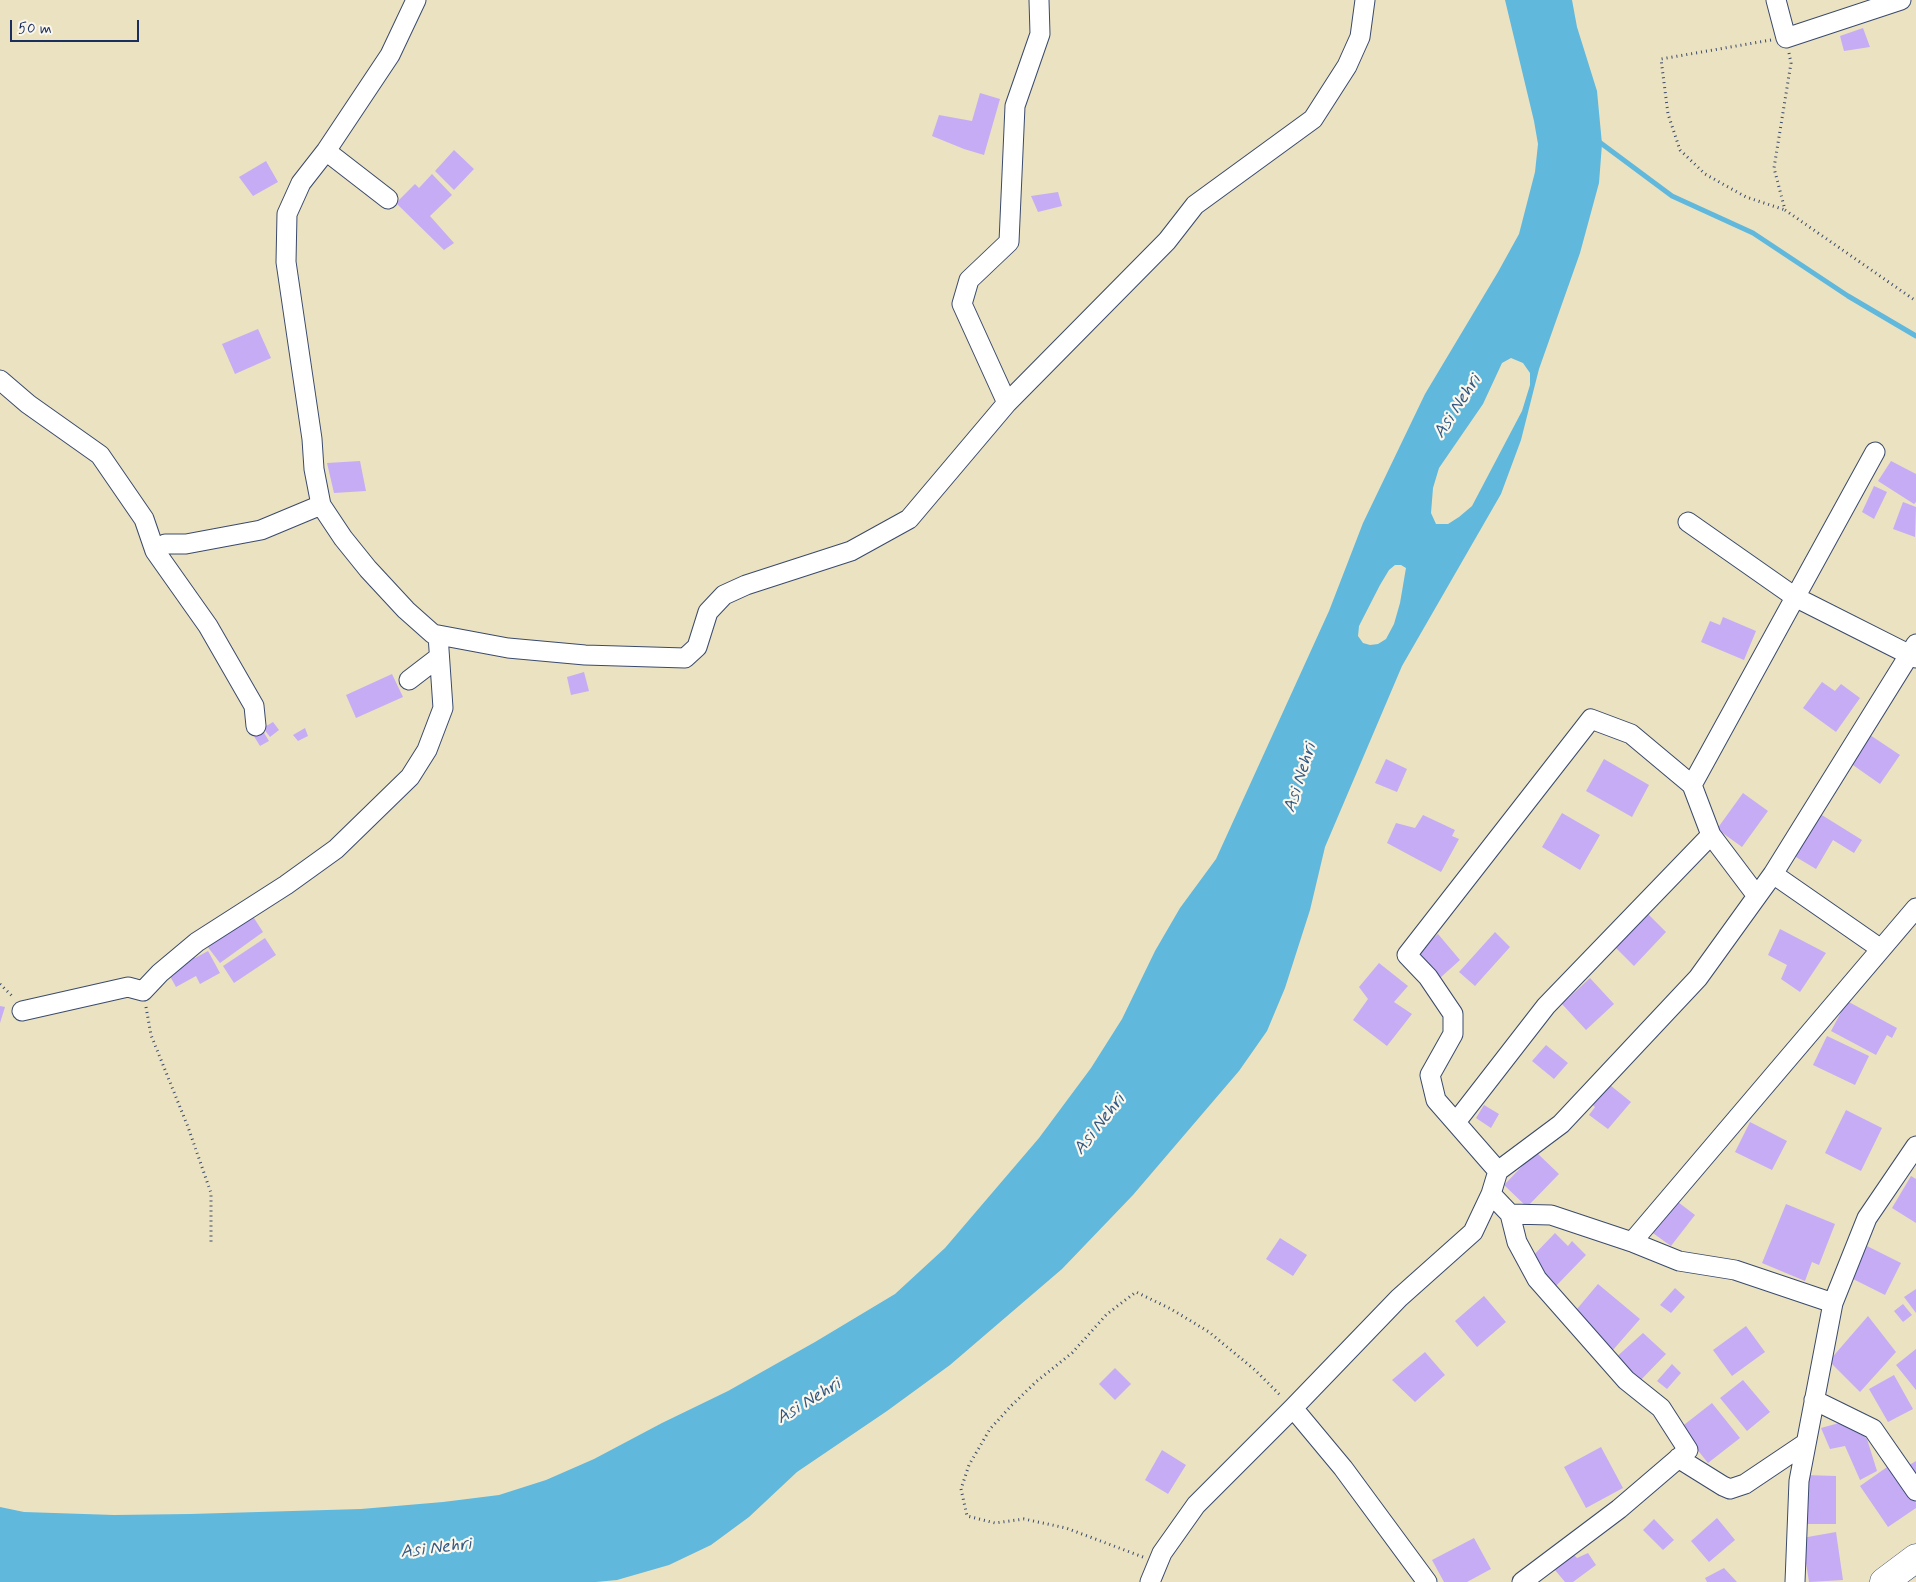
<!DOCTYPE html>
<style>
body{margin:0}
#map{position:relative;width:1916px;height:1582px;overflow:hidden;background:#ebe2c1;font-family:Mynerve,sans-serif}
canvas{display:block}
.scale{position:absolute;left:10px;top:20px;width:129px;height:22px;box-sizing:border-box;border:2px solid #1b2f5e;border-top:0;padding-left:6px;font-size:15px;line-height:18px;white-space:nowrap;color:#1b2f5e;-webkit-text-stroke:4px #fbf7ec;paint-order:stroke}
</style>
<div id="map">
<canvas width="1916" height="1582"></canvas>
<div class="scale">50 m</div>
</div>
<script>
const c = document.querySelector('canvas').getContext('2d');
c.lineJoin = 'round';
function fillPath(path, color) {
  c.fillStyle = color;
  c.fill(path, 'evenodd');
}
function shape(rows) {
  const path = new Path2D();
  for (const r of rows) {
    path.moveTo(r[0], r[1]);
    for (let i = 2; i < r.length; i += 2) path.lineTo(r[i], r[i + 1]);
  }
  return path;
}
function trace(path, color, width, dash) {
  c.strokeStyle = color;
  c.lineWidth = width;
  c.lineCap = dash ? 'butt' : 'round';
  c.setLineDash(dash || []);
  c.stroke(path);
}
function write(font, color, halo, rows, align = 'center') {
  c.font = font + ' Mynerve,sans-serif';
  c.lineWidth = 4.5;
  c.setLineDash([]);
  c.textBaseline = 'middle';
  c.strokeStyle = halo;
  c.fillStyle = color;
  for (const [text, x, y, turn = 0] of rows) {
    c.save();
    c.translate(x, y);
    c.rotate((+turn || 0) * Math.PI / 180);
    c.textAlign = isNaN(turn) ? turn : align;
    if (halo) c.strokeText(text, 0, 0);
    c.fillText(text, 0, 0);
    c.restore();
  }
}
const water = shape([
 [1505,0,1572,0,1577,27,1597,91,1602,144,1599,183,1580,253,1539,369,1521,440,1501,494,1402,666,1325,847,1310,910,1285,988,1267,1031,1239,1071,1133,1195,1062,1269,950,1365,887,1411,797,1472,749,1517,711,1545,669,1565,617,1580,596,1582,0,1582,0,1507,24,1512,114,1515,190,1514,361,1509,443,1502,499,1495,546,1480,594,1459,662,1423,728,1391,815,1342,895,1294,945,1248,1039,1138,1091,1068,1122,1019,1155,951,1180,908,1216,859,1329,611,1363,523,1425,394,1498,272,1519,234,1535,172,1538,144,1534,121],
 [1511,358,1523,363,1530,373,1530,385,1522,411,1472,506,1459,517,1448,524,1436,524,1431,513,1433,488,1439,468,1483,404,1502,363],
 [1395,565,1401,565,1406,568,1400,603,1394,624,1386,639,1378,644,1370,645,1363,643,1358,636,1359,626,1380,585,1389,570]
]);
const stream = shape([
 [1598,141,1672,196,1753,233,1848,296,1916,336]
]);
const building = shape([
 [1863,28,1870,47,1844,51,1840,36],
 [980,93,1000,99,984,155,964,149,932,136,939,115,972,121],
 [454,150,474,169,454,190,435,171],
 [266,161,278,182,253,196,239,177],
 [432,174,452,195,430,216,454,243,444,250,396,203,415,184,419,188],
 [1058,192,1062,206,1038,212,1031,196],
 [258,329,271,358,235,374,222,344],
 [360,461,366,491,334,493,327,463],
 [1891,461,1916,474,1916,502,1914,504,1878,481],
 [1874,486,1887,492,1874,519,1862,512],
 [1903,502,1916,507,1915,537,1893,529],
 [1723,617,1756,631,1744,660,1701,642,1710,621,1720,625],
 [584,672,589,691,571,695,567,677],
 [392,674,403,697,356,718,346,695],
 [1822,682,1835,691,1841,684,1860,698,1836,732,1803,708],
 [273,722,279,730,270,737,263,728],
 [261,728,269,741,260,746,252,733],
 [305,728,308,736,298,741,293,735],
 [1870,735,1900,755,1880,784,1850,763],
 [1386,759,1407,769,1397,792,1375,783],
 [1604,759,1649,785,1632,817,1586,791],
 [1743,793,1768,811,1742,847,1717,829],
 [1817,812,1862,840,1854,853,1833,840,1816,869,1791,854],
 [1562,813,1600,835,1580,870,1542,847],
 [1423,815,1455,830,1452,836,1459,839,1441,872,1387,843,1396,823,1415,828],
 [1647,913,1666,932,1634,966,1615,947],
 [252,915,263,932,220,963,207,946],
 [1780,929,1826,953,1800,992,1781,979,1787,965,1768,955],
 [1495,932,1510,947,1475,986,1459,972],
 [1438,934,1460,960,1440,978,1417,953],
 [265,938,276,955,234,983,223,966],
 [208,951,220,973,200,984,196,976,176,987,166,969,193,954,195,958],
 [1379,963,1408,986,1394,1002,1412,1014,1387,1046,1353,1020,1368,999,1359,987],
 [1590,978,1614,1004,1586,1030,1562,1004],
 [1847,1001,1897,1028,1892,1038,1887,1035,1876,1055,1831,1031],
 [0,1006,5,1007,0,1023],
 [1827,1036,1869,1056,1855,1085,1813,1065],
 [1546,1045,1568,1063,1554,1079,1532,1061],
 [1605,1081,1631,1102,1608,1129,1589,1115,1595,1107,1588,1101],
 [1484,1105,1499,1114,1491,1128,1476,1118],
 [1846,1110,1882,1128,1861,1171,1825,1153],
 [1750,1122,1787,1141,1772,1170,1735,1152],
 [1536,1152,1559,1174,1527,1207,1504,1185],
 [1911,1176,1916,1179,1916,1223,1892,1208],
 [1674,1199,1695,1215,1671,1246,1650,1231],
 [1786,1204,1835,1224,1819,1265,1812,1262,1805,1281,1762,1263],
 [1555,1233,1568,1246,1572,1241,1586,1255,1556,1286,1529,1260],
 [1280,1238,1307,1255,1293,1276,1266,1259],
 [1867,1246,1901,1263,1885,1295,1851,1278],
 [1598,1284,1640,1319,1613,1350,1572,1315],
 [1675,1288,1685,1297,1671,1313,1660,1305],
 [1916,1289,1916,1313,1904,1297],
 [1484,1296,1506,1322,1477,1347,1455,1321],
 [1903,1304,1912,1315,1903,1322,1894,1311],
 [1868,1316,1896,1352,1860,1392,1829,1361],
 [1746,1326,1765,1352,1732,1376,1713,1350],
 [1643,1333,1666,1354,1636,1385,1612,1361],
 [1916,1349,1916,1390,1896,1365],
 [1425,1352,1445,1375,1415,1402,1392,1380],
 [1672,1364,1681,1373,1667,1389,1657,1381],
 [1115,1368,1131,1384,1115,1400,1099,1384],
 [1894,1375,1913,1409,1888,1422,1869,1389],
 [1743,1380,1770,1412,1747,1431,1720,1398],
 [1712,1403,1740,1438,1708,1463,1680,1428],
 [1839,1423,1854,1426,1867,1439,1877,1471,1860,1480,1845,1446,1830,1449,1821,1428],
 [1601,1447,1623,1488,1586,1508,1564,1467],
 [1162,1450,1186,1465,1168,1494,1145,1480],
 [1916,1461,1916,1485,1904,1468],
 [1890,1465,1916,1503,1916,1508,1888,1527,1860,1486],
 [1804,1475,1836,1476,1836,1524,1803,1524],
 [1717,1518,1735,1540,1709,1562,1691,1541],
 [1654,1519,1674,1540,1663,1550,1643,1530],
 [1836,1532,1843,1580,1809,1582,1802,1538],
 [1474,1538,1491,1569,1467,1582,1444,1582,1432,1560],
 [1569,1550,1577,1558,1588,1553,1596,1565,1573,1582,1565,1582,1550,1564],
 [1724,1568,1737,1582,1707,1582,1705,1578]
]);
const path = shape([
 [1771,40,1661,59,1668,114,1680,150,1705,174,1746,197,1785,210],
 [1789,53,1791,63,1774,168,1785,210,1916,301],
 [0,984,14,998],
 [146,1007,151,1035,188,1127,211,1193,211,1243],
 [1143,1557,1066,1528,1024,1519,995,1523,967,1516,961,1489,969,1465,990,1429,1012,1405,1037,1381,1072,1353,1107,1314,1136,1292,1171,1309,1209,1332,1255,1370,1281,1396]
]);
const minor = shape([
 [416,0,390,55,326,151,301,183,287,214,286,262,312,439,314,469,321,505,343,538,368,569,406,610,433,634,508,648,585,655,685,658,697,647,708,612,724,595,746,585,851,551,909,519,1007,403,1167,241,1195,205,1313,119,1347,66,1360,37,1365,0],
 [1776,0,1786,38,1901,0],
 [326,151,388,199],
 [0,380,28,404,100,455,144,519,155,551,165,544,186,544,261,530,321,505],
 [1007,403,962,304,969,280,1009,242,1015,106,1040,34,1039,0],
 [1688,522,1795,597,1916,658],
 [155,551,208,626,254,706,256,726],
 [409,680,439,657],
 [1692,785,1875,452],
 [1773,874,1881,949],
 [1757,896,1711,835,1692,785,1631,734,1591,719,1407,955,1428,977,1453,1014,1453,1034,1430,1075,1436,1100,1498,1171,1491,1194,1510,1214,1551,1215,1632,1242,1679,1261,1735,1270,1833,1303],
 [22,1011,128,987,143,991,160,973,197,942,286,885,336,849,410,777,427,750,443,708,438,635],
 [1456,1122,1546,1006,1711,835],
 [1498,1171,1561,1124,1698,978,1773,874,1916,644],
 [1510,1214,1517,1242,1537,1279,1626,1380,1661,1408,1688,1450,1619,1509,1522,1582],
 [1632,1242,1916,908],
 [1814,1400,1873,1429,1916,1491],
 [1293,1408,1343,1468,1427,1582],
 [1678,1458,1723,1486,1730,1489,1745,1484,1806,1443],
 [1150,1582,1162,1553,1196,1505,1293,1408,1399,1298,1473,1232,1491,1194],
 [1795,1582,1799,1481,1833,1303,1867,1218,1916,1146]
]);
const trunk = shape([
 [1884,1582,1916,1558]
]);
const waterNames = [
 ["Asi Nehri",1458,407,-57],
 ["Asi Nehri",1301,778,-72],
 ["Asi Nehri",1100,1125,-52],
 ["Asi Nehri",809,1402,-31],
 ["Asi Nehri",436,1549,-7]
];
fillPath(water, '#60b8dd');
trace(stream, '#60b8dd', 5);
fillPath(building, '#c6acf5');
trace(minor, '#3a4a6d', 21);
trace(trunk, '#3a4a6d', 29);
trace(path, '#3a4a6d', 3, [1, 4]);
trace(minor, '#fff', 19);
trace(trunk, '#fff', 28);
write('italic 18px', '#305884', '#fbf7ec', waterNames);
</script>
